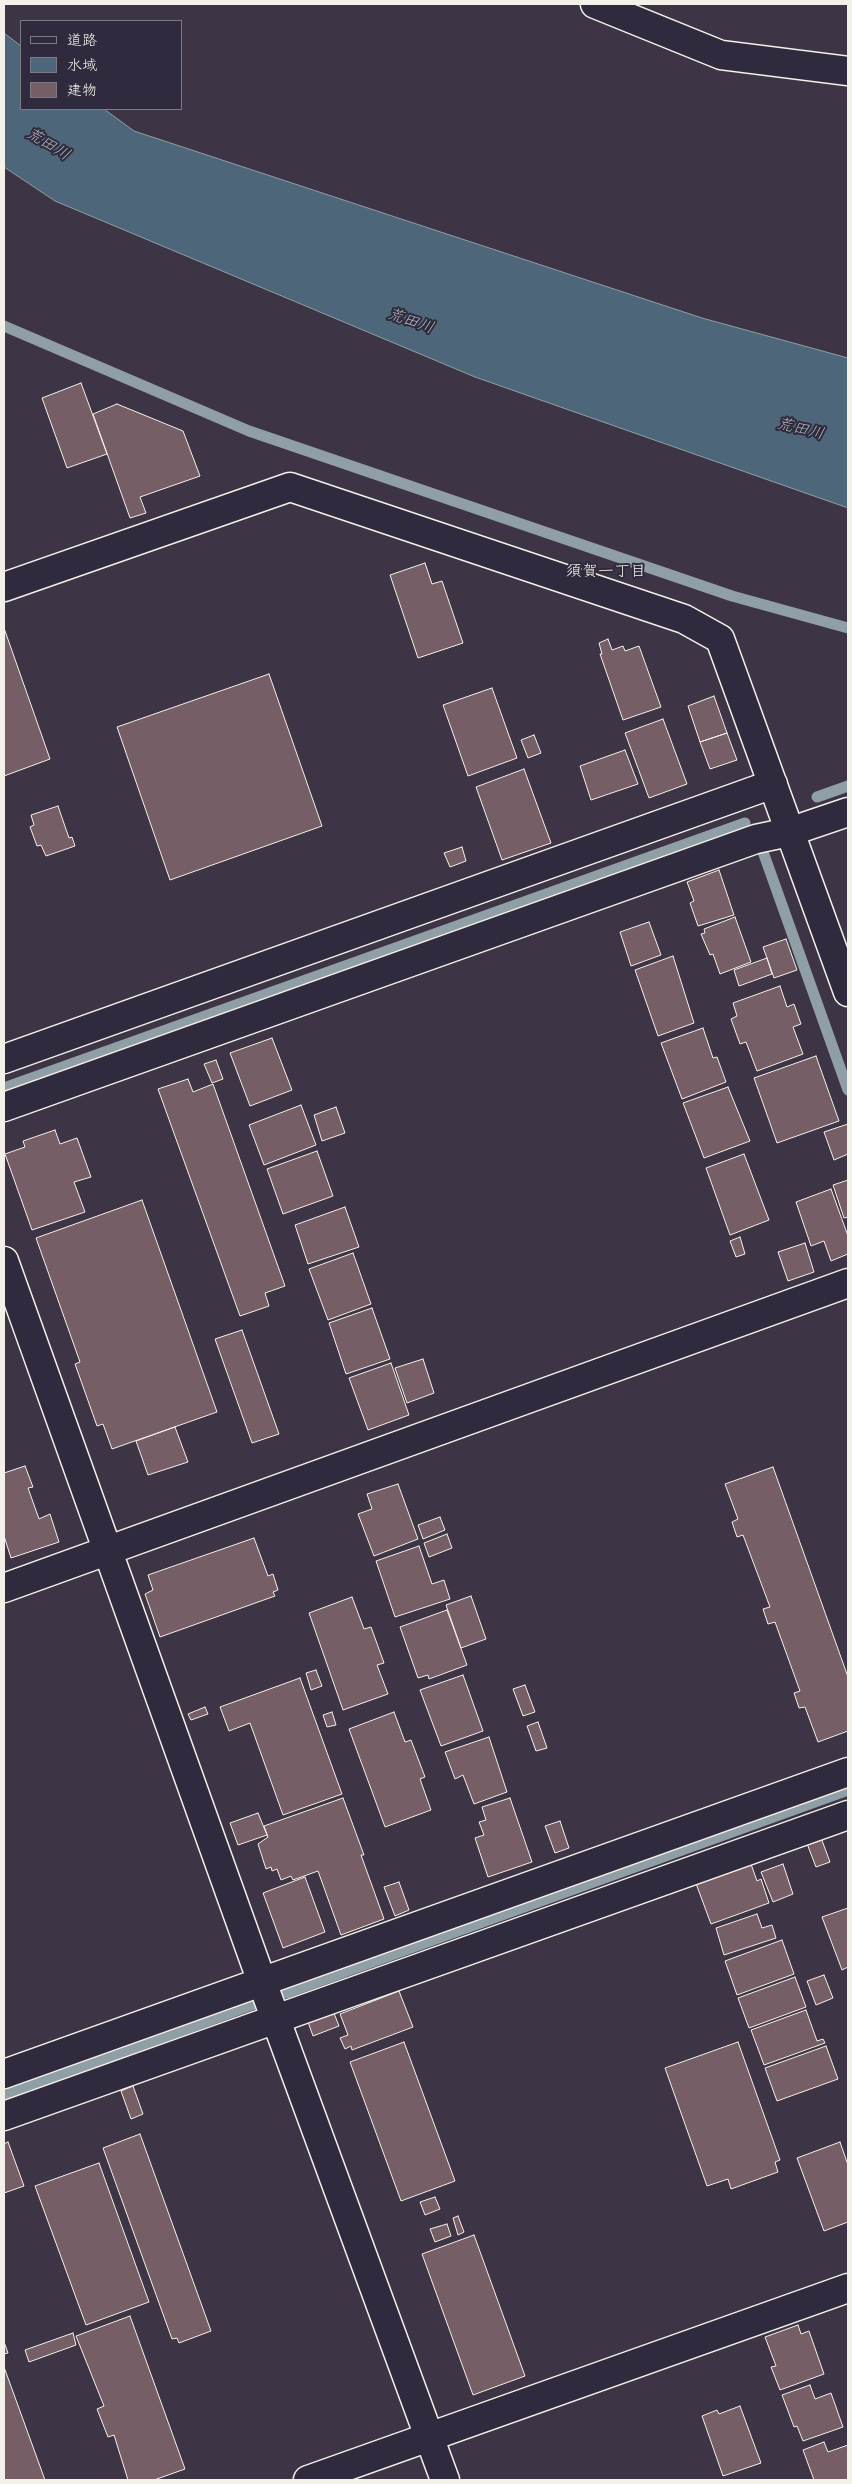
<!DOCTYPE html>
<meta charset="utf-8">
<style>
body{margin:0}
#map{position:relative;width:852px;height:2484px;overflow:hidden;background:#3d3445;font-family:"Gochi Hand","Klee One",sans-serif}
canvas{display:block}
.frame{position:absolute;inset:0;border:5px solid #f4f1e8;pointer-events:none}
.legend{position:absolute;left:20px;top:20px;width:162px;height:90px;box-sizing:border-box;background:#2f2a3d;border:1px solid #7e7a81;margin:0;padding:6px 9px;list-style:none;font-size:15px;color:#f4f1e8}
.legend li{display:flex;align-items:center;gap:10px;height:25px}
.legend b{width:25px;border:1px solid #7e7a81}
</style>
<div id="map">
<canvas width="852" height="2484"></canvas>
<div class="frame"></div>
<ul class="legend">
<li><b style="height:6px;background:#2f2a3d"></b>道路</li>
<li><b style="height:14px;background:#4e6679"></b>水域</li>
<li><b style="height:14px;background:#765e67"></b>建物</li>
</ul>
</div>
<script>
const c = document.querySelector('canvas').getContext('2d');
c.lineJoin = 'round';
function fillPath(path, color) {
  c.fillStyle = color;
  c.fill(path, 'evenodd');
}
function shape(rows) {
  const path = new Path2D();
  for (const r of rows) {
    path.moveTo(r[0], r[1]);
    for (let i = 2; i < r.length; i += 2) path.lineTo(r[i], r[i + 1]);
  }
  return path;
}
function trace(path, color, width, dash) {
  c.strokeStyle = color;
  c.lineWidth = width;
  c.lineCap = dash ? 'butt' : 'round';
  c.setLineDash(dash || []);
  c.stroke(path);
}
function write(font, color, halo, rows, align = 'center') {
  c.font = font + ' "Gochi Hand","Klee One",sans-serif';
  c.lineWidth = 4;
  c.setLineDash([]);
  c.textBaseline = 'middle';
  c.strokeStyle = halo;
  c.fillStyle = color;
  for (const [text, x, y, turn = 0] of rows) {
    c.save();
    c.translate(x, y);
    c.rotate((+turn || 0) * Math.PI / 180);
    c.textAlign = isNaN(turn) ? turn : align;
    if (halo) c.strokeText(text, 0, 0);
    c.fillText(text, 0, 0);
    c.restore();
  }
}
const water = shape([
 [4,33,21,46,21,109,104,109,134,131,702,318,848,358,848,508,475,377,55,201,4,167,4,33]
]);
const stream = shape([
 [4,326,249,431,732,596,848,628],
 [817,797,848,786],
 [762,849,848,1090],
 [4,1088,745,823],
 [286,1993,848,1790],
 [4,2095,254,2004]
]);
const building = shape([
 [81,383,107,454,67,468,42,398,81,383],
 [117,404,183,431,200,476,140,497,146,513,130,518,93,414,117,404],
 [425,563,432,584,442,581,463,643,418,658,390,575,425,563],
 [4,628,50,759,4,776,4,628],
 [608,639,612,650,623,646,625,651,639,646,661,707,623,720,600,654,602,654,599,643,608,639],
 [269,674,322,826,170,880,117,727,269,674],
 [492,688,517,758,468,776,443,705,492,688],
 [714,696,727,733,700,742,688,706,714,696],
 [663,719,687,784,649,798,625,733,663,719],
 [727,733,737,760,710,769,700,742,727,733],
 [534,735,541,753,528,758,521,740,534,735],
 [625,750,638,784,591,800,580,766,625,750],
 [524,769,551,843,502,860,476,787,524,769],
 [58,806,69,838,72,837,75,846,46,856,41,845,37,846,30,827,34,825,31,815,58,806],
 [462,847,466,861,450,867,444,853,462,847],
 [719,870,734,915,698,926,690,903,694,901,687,882,719,870],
 [735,917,751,962,720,974,713,954,710,955,701,934,705,933,704,929,735,917],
 [649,922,661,955,631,966,620,932,649,922],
 [786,939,797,970,774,978,763,947,786,939],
 [673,956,694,1023,658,1036,635,970,673,956],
 [767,958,772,974,739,986,734,970,767,958],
 [780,986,787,1007,794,1004,801,1024,793,1027,803,1054,757,1071,746,1042,740,1044,731,1019,737,1016,733,1003,780,986],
 [703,1028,713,1058,717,1057,726,1082,682,1099,661,1043,703,1028],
 [272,1038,292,1090,250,1106,230,1053,272,1038],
 [816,1056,839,1121,777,1143,754,1078,816,1056],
 [216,1060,223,1079,212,1083,204,1064,216,1060],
 [188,1079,193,1092,213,1084,285,1286,265,1293,269,1306,240,1316,158,1089,188,1079],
 [728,1087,750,1141,704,1158,683,1103,728,1087],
 [301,1105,316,1145,264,1165,249,1125,301,1105],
 [336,1107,345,1133,322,1141,314,1115,336,1107],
 [848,1124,848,1154,834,1160,824,1132,848,1124],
 [55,1130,60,1144,77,1138,91,1177,74,1182,85,1212,32,1230,5,1154,25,1147,23,1141,55,1130],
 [317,1151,333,1196,283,1214,267,1169,317,1151],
 [744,1154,769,1220,730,1235,706,1168,744,1154],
 [848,1180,848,1217,844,1218,833,1185,848,1180],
 [831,1189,848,1236,848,1254,831,1261,824,1241,811,1246,796,1202,831,1189],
 [142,1200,217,1412,112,1449,103,1424,97,1426,75,1364,80,1362,36,1238,142,1200],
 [345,1207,359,1247,308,1264,295,1225,345,1207],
 [740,1237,745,1254,736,1257,730,1241,740,1237],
 [805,1243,814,1272,788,1281,778,1252,805,1243],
 [353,1253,371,1304,328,1320,309,1269,353,1253],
 [372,1308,390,1359,346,1374,329,1323,372,1308],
 [242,1330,279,1434,252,1443,215,1339,242,1330],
 [423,1359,434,1393,407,1403,395,1368,423,1359],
 [391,1363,409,1415,368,1430,349,1378,391,1363],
 [175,1427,188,1462,148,1475,136,1441,175,1427],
 [25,1466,33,1487,28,1488,39,1519,50,1514,59,1542,11,1558,4,1536,4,1473,25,1466],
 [773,1467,848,1677,848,1731,818,1742,805,1707,799,1708,794,1693,800,1691,775,1622,768,1624,763,1609,770,1607,743,1535,737,1537,732,1522,738,1519,725,1484,773,1467],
 [398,1484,418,1539,374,1556,358,1514,372,1509,367,1494,398,1484],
 [440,1517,445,1530,423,1539,418,1525,440,1517],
 [447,1534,452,1548,429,1557,424,1543,447,1534],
 [254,1538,268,1576,273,1574,278,1590,273,1592,275,1596,160,1637,145,1594,153,1590,148,1575,254,1538],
 [419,1546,432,1584,444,1580,450,1599,395,1617,376,1561,419,1546],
 [471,1596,486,1639,461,1648,446,1605,471,1596],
 [352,1597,364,1629,371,1627,384,1663,377,1665,388,1694,343,1710,309,1613,352,1597],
 [447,1610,467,1665,429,1679,428,1675,418,1678,400,1627,447,1610],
 [316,1670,322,1686,311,1690,306,1673,316,1670],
 [463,1675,483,1731,441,1746,420,1690,463,1675],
 [300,1678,342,1794,283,1815,250,1723,229,1731,220,1707,300,1678],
 [525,1685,535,1712,523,1716,513,1689,525,1685],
 [205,1707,208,1714,191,1720,188,1714,205,1707],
 [332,1712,336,1725,327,1727,323,1715,332,1712],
 [394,1712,405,1742,411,1740,425,1777,420,1779,431,1810,385,1827,349,1729,394,1712],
 [538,1722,547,1748,536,1751,527,1726,538,1722],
 [489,1737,507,1792,474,1804,463,1775,455,1779,445,1752,489,1737],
 [343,1798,364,1855,361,1855,384,1919,341,1935,318,1871,293,1880,291,1876,281,1880,277,1869,272,1871,271,1867,266,1869,258,1844,268,1837,264,1826,343,1798],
 [510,1798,532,1862,488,1877,475,1838,484,1835,479,1822,486,1820,482,1807,510,1798],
 [258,1813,267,1835,238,1845,230,1823,258,1813],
 [560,1821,569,1848,555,1853,545,1826,560,1821],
 [820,1835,830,1862,816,1867,806,1841,820,1835],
 [751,1864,757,1881,761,1879,769,1903,711,1924,694,1878,712,1872,714,1878,751,1864],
 [783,1864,793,1894,773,1902,761,1872,783,1864],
 [305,1877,325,1932,283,1948,263,1893,305,1877],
 [399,1882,409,1910,395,1916,384,1887,399,1882],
 [848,1908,848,1967,842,1970,822,1917,848,1908],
 [757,1914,762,1928,772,1925,776,1938,724,1955,716,1928,757,1914],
 [782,1940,794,1974,737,1995,725,1961,782,1940],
 [824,1975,833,1998,816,2005,807,1981,824,1975],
 [795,1977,806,2007,749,2028,738,1998,795,1977],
 [399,1991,413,2027,352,2050,351,2046,345,2049,340,2038,348,2035,340,2014,399,1991],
 [806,2010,817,2041,823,2039,825,2043,764,2065,751,2030,806,2010],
 [334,2013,339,2026,313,2036,308,2022,334,2013],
 [404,2042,455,2181,401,2201,350,2062,404,2042],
 [738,2042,780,2160,775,2162,778,2172,731,2189,728,2179,707,2186,665,2068,738,2042],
 [826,2046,838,2079,777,2101,765,2068,826,2046],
 [133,2086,143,2114,131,2119,121,2091,133,2086],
 [140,2134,211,2331,179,2343,177,2338,172,2339,103,2148,140,2134],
 [8,2142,24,2186,4,2193,4,2144,8,2142],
 [840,2142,848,2165,848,2222,824,2231,797,2158,840,2142],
 [99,2163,149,2302,86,2325,35,2186,99,2163],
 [435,2197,440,2209,425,2215,420,2202,435,2197],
 [458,2216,464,2232,458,2235,453,2218,458,2216],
 [447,2224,451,2236,435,2242,430,2229,447,2224],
 [474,2235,525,2376,473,2395,422,2254,474,2235],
 [130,2316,185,2469,154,2480,128,2480,114,2435,108,2437,97,2409,104,2406,76,2336,130,2316],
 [798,2325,801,2334,809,2331,824,2374,780,2390,771,2367,776,2366,765,2337,798,2325],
 [73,2333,76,2345,29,2362,25,2350,73,2333],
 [4,2342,8,2353,4,2354,4,2342],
 [4,2367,45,2480,4,2480,4,2367],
 [810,2385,815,2399,831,2393,843,2427,803,2441,797,2426,794,2427,782,2395,810,2385],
 [740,2406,761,2463,723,2476,702,2416,717,2410,719,2414,740,2406],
 [824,2442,828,2452,848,2445,848,2480,814,2480,803,2450,824,2442]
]);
const street = shape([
 [595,4,721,55,848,71],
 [4,587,290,487,684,619,720,639,848,992],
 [4,1059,773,784],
 [4,1107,756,839,789,832,848,812],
 [4,1261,262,1982,445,2480],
 [4,1588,848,1283],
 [4,2074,848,1772],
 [4,2116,848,1815],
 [308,2480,848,2288]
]);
const waterNames = [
 ["荒田川",47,146,31],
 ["荒田川",410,323,19],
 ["荒田川",800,431,14]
];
const neighbourhoodNames = [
 ["須賀一丁目",606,574]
];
fillPath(water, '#4e6679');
trace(water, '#909ea5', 1);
trace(stream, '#909ea5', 11);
fillPath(building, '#765e67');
trace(building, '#f4f1e8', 1);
trace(street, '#f4f1e8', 31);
trace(street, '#2f2a3d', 28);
write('italic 16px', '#b2b9bc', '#2f2a3d', waterNames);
write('16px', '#f4f1e8', '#2f2a3d', neighbourhoodNames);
</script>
